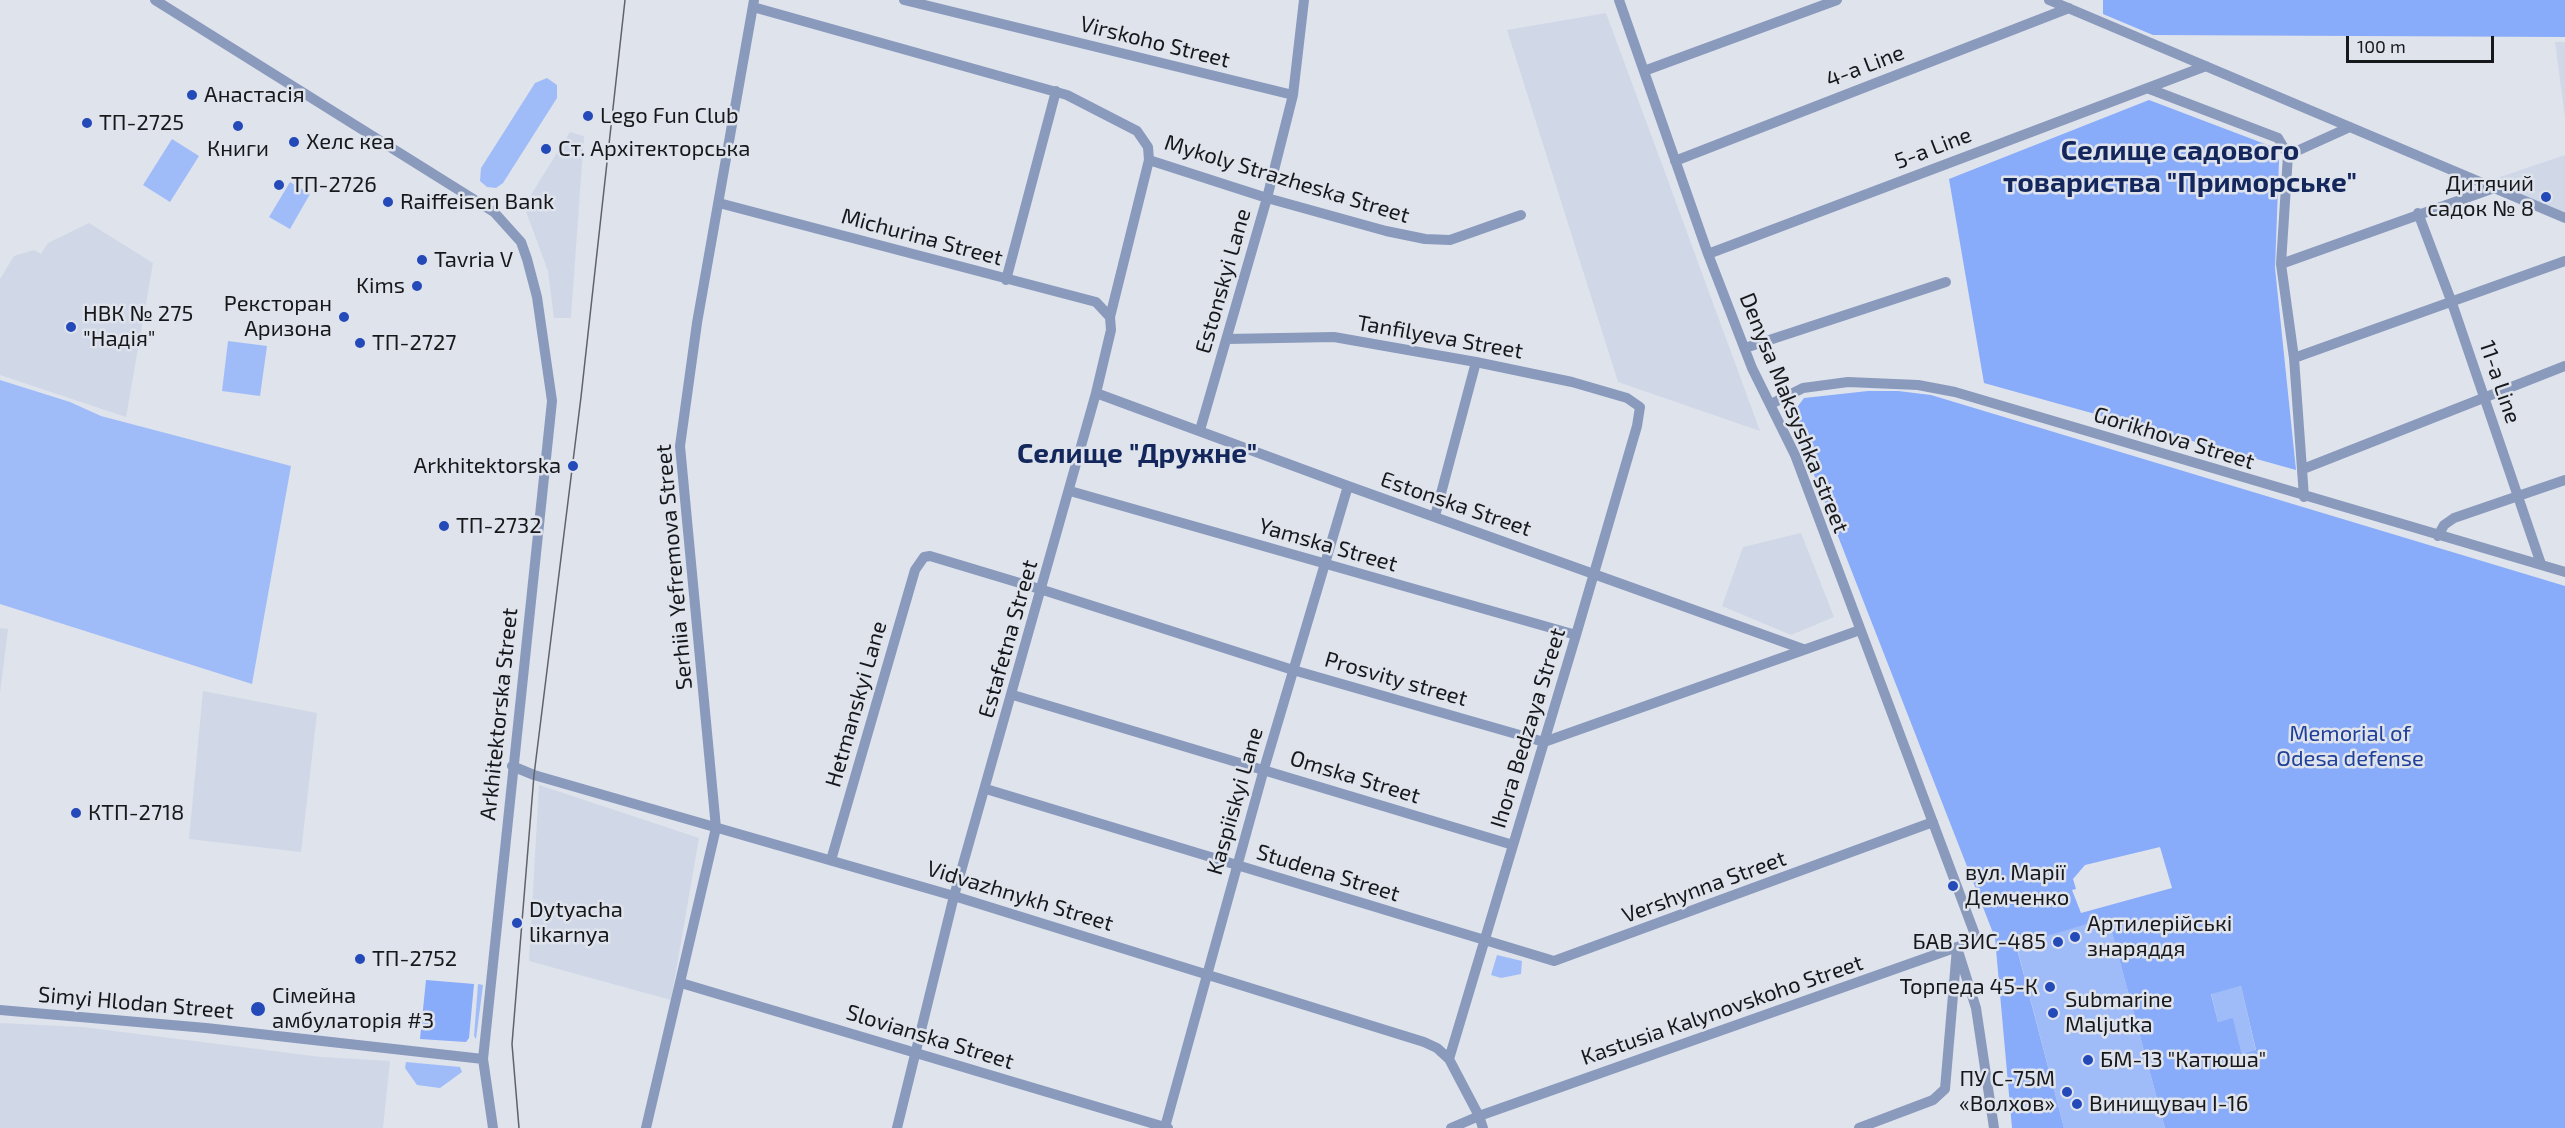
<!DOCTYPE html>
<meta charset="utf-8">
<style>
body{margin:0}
#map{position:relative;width:2565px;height:1128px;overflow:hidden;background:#dfe3ec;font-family:"Exo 2",sans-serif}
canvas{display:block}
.scale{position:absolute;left:2346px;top:36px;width:148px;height:27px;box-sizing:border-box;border:3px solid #17181c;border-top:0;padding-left:8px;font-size:18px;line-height:21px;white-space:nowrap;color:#17181c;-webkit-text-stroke:4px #dfe3ec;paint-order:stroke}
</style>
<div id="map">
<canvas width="2565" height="1128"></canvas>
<div class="scale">100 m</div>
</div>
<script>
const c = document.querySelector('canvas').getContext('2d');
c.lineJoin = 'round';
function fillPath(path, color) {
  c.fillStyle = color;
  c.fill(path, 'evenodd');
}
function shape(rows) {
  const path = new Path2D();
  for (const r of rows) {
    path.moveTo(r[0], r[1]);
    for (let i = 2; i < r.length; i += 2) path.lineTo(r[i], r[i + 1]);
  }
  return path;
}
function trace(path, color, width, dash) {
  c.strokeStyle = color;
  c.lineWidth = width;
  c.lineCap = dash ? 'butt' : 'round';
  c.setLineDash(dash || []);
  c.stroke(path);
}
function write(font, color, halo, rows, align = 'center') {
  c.font = font + ' "Exo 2",sans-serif';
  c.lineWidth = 5;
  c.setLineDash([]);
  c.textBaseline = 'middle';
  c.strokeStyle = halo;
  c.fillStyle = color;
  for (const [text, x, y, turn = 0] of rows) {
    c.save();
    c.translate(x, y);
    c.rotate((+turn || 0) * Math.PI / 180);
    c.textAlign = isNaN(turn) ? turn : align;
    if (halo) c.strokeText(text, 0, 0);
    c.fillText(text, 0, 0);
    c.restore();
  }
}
const built = shape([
 [1606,13,1667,178,1760,431,1618,382,1507,30],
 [2555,42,2565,42,2565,118],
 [570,132,584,136,571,318,554,318,548,271,524,206],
 [2565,155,2565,214,2491,180],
 [89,223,153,263,126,417,0,375,0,279,14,256,34,250,41,254,48,243],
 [1801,533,1834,617,1791,635,1722,606,1743,547],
 [0,628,8,629,0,693],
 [203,691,317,713,301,852,189,839],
 [539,785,699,838,671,1000,529,961],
 [0,1023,82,1027,321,1057,390,1061,383,1128,0,1128]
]);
const green = shape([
 [547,78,557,85,557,98,503,183,496,188,487,187,480,181,481,168,535,83],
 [172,139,199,156,170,202,143,185],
 [290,182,310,194,290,229,269,217],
 [228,341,267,346,260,396,222,391],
 [0,380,70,402,101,416,291,466,252,684,0,604],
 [2108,918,2165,1128,2064,1128,2016,944],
 [1497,955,1522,961,1521,974,1501,978,1491,975],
 [478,984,483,985,476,1039,474,1036],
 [2241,986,2256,1051,2242,1054,2233,1019,2218,1022,2211,993],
 [406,1062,460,1067,462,1072,440,1088,417,1085,405,1068]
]);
const forest = shape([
 [2103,0,2565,0,2565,37,2153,35,2103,14],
 [2149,100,2273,147,2279,161,2275,268,2296,470,1984,383,1949,179],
 [1868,391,1898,391,1931,395,2565,586,2565,1128,2165,1128,2108,918,2016,945,2064,1128,2012,1128,1995,938,1793,421,1795,410,1804,398],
 [2160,847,2172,888,2081,913,2072,890,2076,889,2073,879,2085,865],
 [2241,986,2256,1050,2242,1054,2233,1018,2218,1022,2211,994],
 [426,980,474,984,469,1038,466,1042,420,1039]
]);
const minor = shape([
 [155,0,494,212,521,242,527,259,537,297,552,401,483,1059,493,1128],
 [904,0,1293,95],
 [2049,0,2565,218],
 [753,7,1067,95,1137,131,1148,147,1149,160,1267,198,1386,231,1425,239,1450,240,1521,215],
 [1644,71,1837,0],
 [2147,88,2278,138,2288,155,2281,264,2294,358,2304,497],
 [2288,155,2350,127],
 [1675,161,2069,8],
 [719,203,1096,302,1110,317],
 [2418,213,2452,303,2541,564],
 [1708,254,2206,66],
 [2281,264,2494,188],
 [1006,280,1056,91],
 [1227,339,1334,337,1476,362,1572,382,1627,398,1640,407,1637,426,1576,635,1449,1059],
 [1745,348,1946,282],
 [2294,358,2565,261],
 [1096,393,1348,486,1803,649],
 [1771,404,1803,388,1848,382,1918,385,1955,392,2565,572],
 [1200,430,1267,198,1293,95,1304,0],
 [2303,469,2565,366],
 [1070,491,1576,635],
 [1435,516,1476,362],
 [2438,536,2444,525,2454,518,2565,480],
 [1013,695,1513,845],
 [512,766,534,775,954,896,1424,1042,1437,1048,1449,1059,1479,1116,1483,1128],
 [986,789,1554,961,1933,822],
 [831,860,915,570,924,557,930,556,1043,590,1293,670,1544,742,1860,630],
 [1959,954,1976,1008,1994,1128],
 [681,983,1168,1128],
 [0,1010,206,1028,483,1059],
 [1165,1127,1264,769,1348,486],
 [646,1128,716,828,680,446,697,323,754,0],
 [897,1128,954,896,1096,393,1111,330,1110,317,1149,160],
 [1451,1128,1479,1116,1977,940,1795,455,1752,368,1708,254,1619,0],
 [1859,1128,1933,1100,1945,1089,1957,948]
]);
const tram = shape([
 [519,1128,512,1044,534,775,581,397,625,0]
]);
const markers = [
 [192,95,6,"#2449b8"],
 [588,116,6,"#2449b8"],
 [87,123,6,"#2449b8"],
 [238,126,6,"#2449b8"],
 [294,142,6,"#2449b8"],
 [546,149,6,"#2449b8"],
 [279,185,6,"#2449b8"],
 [2546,197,6,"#2449b8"],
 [388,202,6,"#2449b8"],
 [422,260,6,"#2449b8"],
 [417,286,6,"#2449b8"],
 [344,317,6,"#2449b8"],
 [71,327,6,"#2449b8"],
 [360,343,6,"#2449b8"],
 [573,466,6,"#2449b8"],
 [444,526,6,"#2449b8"],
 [76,813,6,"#2449b8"],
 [1953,886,6,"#2449b8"],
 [517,923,6,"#2449b8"],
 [2075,937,6,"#2449b8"],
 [2058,942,6,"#2449b8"],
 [360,959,6,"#2449b8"],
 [2050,987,6,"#2449b8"],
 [258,1009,8,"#2449b8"],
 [2053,1013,6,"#2449b8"],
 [2088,1060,6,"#2449b8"],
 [2067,1092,6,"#2449b8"],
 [2077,1104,6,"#2449b8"]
];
const streetNames = [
 ["Virskoho Street",1155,42,14],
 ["4-a Line",1865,66,-21],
 ["5-a Line",1933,148,-21],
 ["Mykoly Strazheska Street",1287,179,17],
 ["Michurina Street",922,237,15],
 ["Estonskyi Lane",1223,281,-74],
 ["Tanfilyeva Street",1440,337,10],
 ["11-a Line",2500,382,71],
 ["Denysa Maksyshka street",1794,413,68],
 ["Gorikhova Street",2174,438,17],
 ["Estonska Street",1456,504,19],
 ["Yamska Street",1328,545,16],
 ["Serhiia Yefremova Street",674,567,-95],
 ["Estafetna Street",1008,639,-74],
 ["Prosvity street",1396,679,16],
 ["Hetmanskyi Lane",856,704,-74],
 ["Arkhitektorska Street",499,714,-84],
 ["Ihora Bedzaya Street",1528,728,-73],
 ["Omska Street",1355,777,17],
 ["Kaspiiskyi Lane",1235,801,-74],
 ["Studena Street",1328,873,17],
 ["Vershynna Street",1704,887,-20],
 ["Vidvazhnykh Street",1020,896,17],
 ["Simyi Hlodan Street",136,1003,5],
 ["Kastusia Kalynovskoho Street",1722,1010,-19],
 ["Slovianska Street",930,1037,17]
];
const poiNames = [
 ["Анастасія",204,95],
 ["Lego Fun Club",600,116],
 ["ТП-2725",99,123],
 ["Хелс кеа",306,142],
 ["Книги",238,149,"center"],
 ["Ст. Архітекторська",558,149],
 ["Дитячий",2534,184,"right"],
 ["садок № 8",2534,209,"right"],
 ["ТП-2726",291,185],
 ["Raiffeisen Bank",400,202],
 ["Tavria V",434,260],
 ["Kims",405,286,"right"],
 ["Рексторан",332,304,"right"],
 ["Аризона",332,329,"right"],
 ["НВК № 275",83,314],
 ["\"Надія\"",83,339],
 ["ТП-2727",372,343],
 ["Arkhitektorska",561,466,"right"],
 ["ТП-2732",456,526],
 ["КТП-2718",88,813],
 ["вул. Марії",1965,873],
 ["Демченко",1965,898],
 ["Dytyacha",529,910],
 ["likarnya",529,935],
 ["Артилерійські",2087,924],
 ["знаряддя",2087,949],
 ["БАВ ЗИС-485",2046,942,"right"],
 ["ТП-2752",372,959],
 ["Торпеда 45-К",2038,987,"right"],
 ["Сімейна",272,996],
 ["амбулаторія #3",272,1021],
 ["Submarine",2065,1000],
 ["Maljutka",2065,1025],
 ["БМ-13 \"Катюша\"",2100,1060],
 ["ПУ С-75М",2055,1079,"right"],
 ["«Волхов»",2055,1104,"right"],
 ["Винищувач І-16",2089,1104]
];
const parkNames = [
 ["Memorial of",2350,734],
 ["Odesa defense",2350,759]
];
const districtNames = [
 ["Селище садового",2180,151],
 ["товариства \"Приморське\"",2180,183],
 ["Селище \"Дружне\"",1137,454]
];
fillPath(built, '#d0d8e7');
fillPath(green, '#a0bcf8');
fillPath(forest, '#88abfa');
trace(minor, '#8a9abd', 10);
trace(tram, '#606267', 1.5);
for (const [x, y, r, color] of markers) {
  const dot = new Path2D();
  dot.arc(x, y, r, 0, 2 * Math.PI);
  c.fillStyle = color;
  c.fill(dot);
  trace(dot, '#dfe3ec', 2);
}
write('22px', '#17181c', '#dfe3ec', streetNames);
write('22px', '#17181c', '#dfe3ec', poiNames, 'left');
write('22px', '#204099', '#dfe3ec', parkNames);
write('bold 28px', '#13275d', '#dfe3ec', districtNames);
</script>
